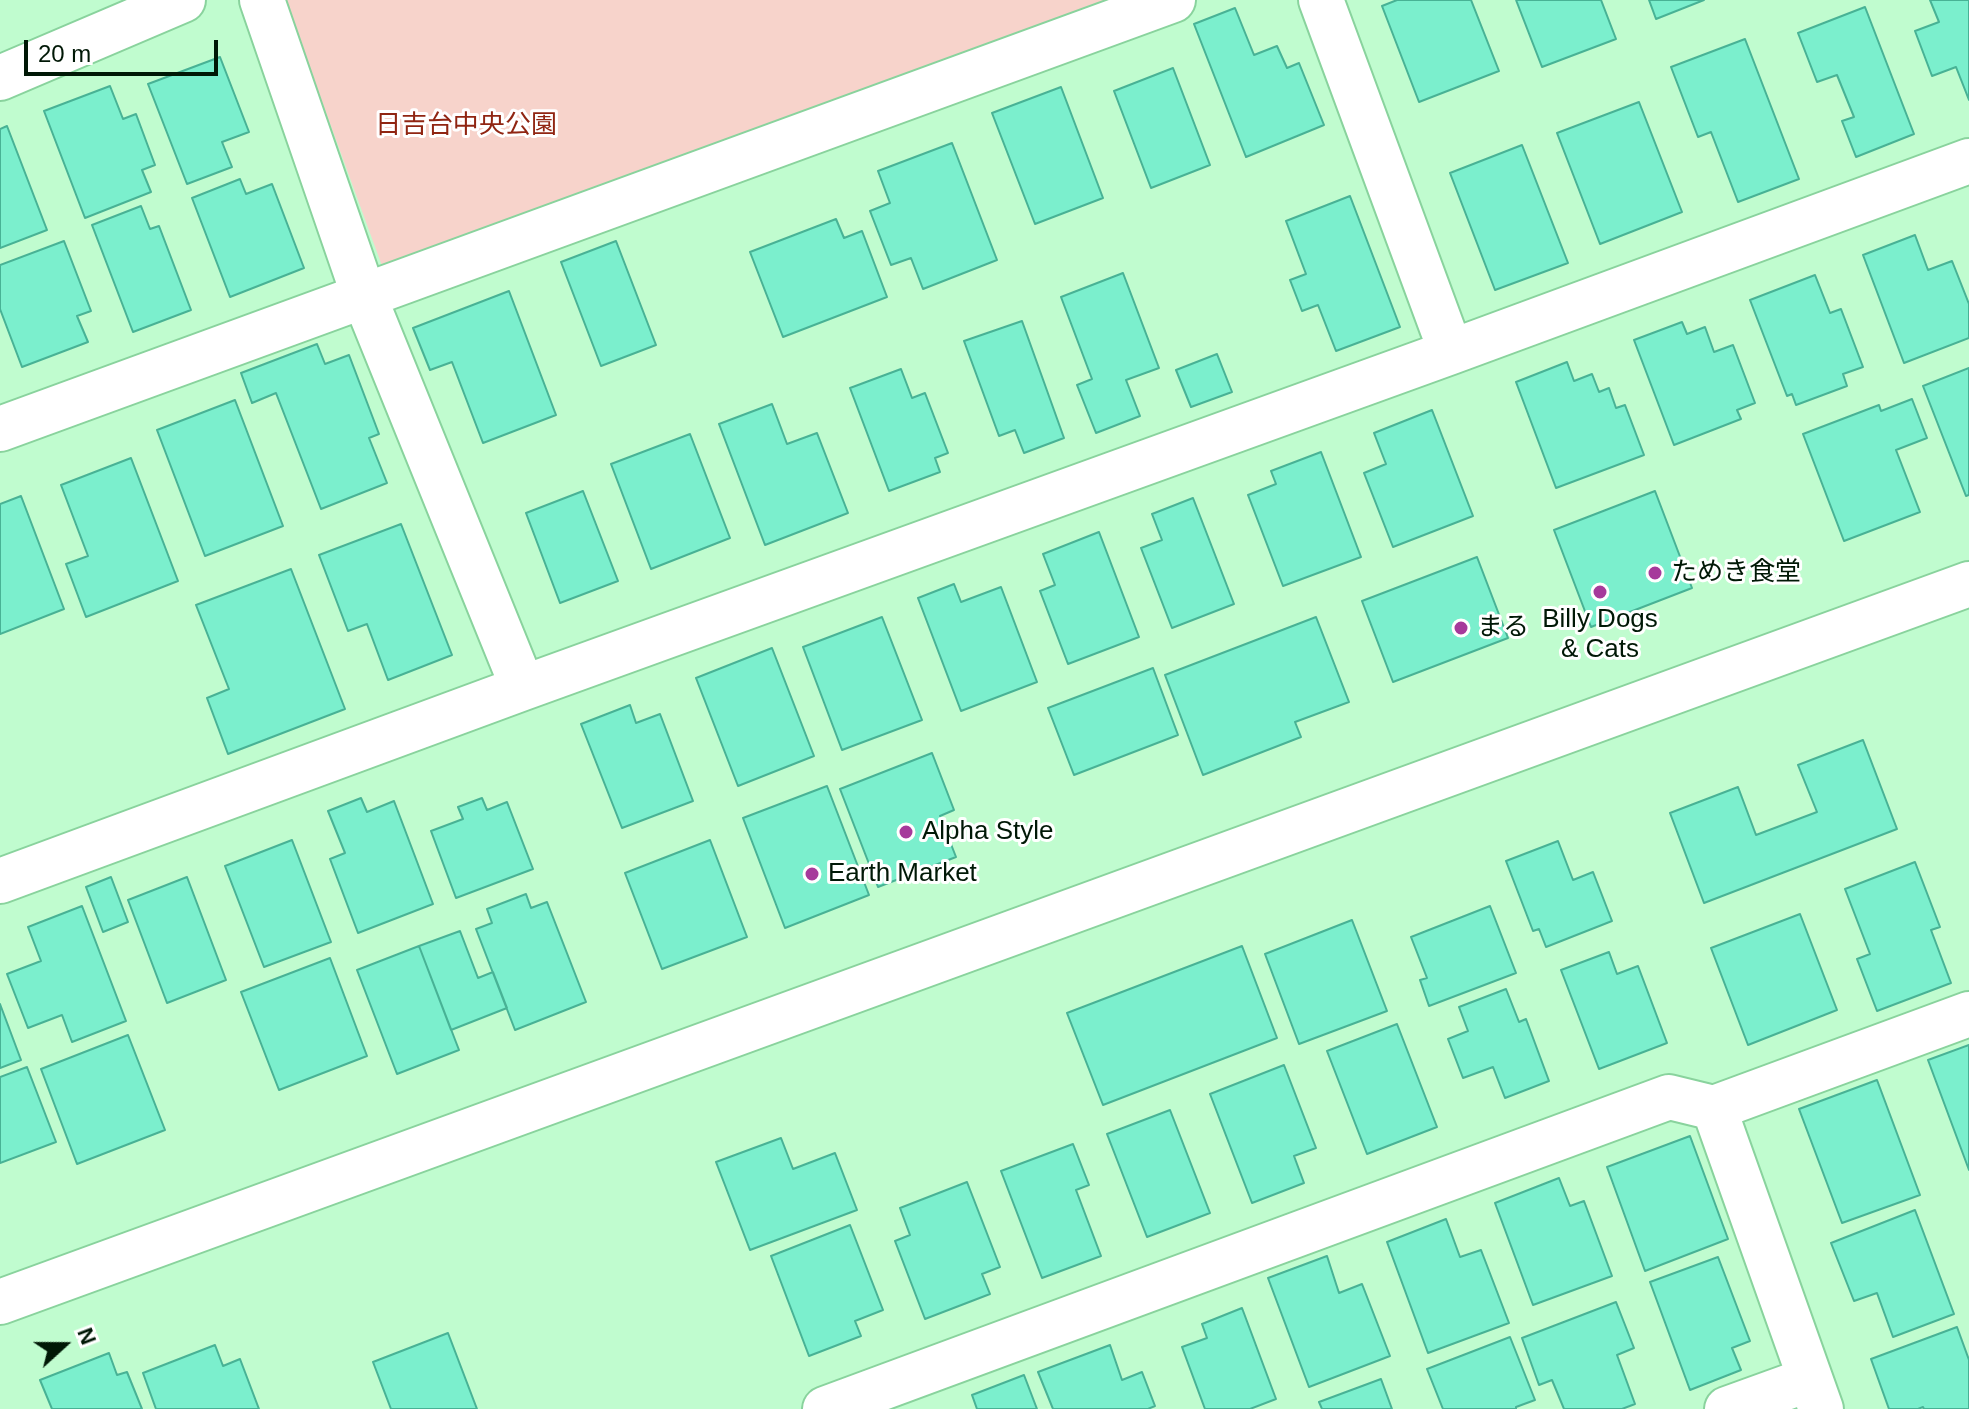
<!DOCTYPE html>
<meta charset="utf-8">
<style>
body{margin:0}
#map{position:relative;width:1969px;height:1409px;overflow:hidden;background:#c0fccf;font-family:Helvetica,sans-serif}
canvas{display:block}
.north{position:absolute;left:24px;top:1305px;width:80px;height:80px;-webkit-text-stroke:6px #fff;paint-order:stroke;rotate:69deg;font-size:22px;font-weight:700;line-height:32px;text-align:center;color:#001806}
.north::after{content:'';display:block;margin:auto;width:28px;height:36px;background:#001806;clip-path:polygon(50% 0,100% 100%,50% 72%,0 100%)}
.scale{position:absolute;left:24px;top:40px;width:194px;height:36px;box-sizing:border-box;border:4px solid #001806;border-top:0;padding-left:10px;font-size:24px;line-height:28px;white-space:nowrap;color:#001806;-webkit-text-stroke:6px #fff;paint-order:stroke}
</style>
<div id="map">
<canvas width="1969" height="1409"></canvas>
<div class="north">N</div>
<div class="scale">20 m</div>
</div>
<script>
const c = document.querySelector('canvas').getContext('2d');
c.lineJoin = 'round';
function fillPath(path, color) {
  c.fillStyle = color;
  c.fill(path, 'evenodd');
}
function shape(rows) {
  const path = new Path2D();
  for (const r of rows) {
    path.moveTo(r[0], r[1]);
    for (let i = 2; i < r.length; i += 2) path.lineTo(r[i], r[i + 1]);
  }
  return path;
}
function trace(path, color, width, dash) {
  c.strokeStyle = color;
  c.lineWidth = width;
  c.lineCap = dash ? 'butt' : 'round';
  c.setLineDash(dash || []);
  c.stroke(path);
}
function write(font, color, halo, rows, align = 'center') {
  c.font = font + ' Helvetica,"Noto Sans JP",sans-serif';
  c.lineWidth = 6;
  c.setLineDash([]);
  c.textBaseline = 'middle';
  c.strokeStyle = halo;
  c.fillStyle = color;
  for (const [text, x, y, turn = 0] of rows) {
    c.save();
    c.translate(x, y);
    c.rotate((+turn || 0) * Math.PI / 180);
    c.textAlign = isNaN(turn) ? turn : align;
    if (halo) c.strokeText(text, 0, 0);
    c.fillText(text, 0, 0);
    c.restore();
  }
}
const green = shape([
 [285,0,1188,0,415,278,382,266]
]);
const building = shape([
 [1397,0,1471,0,1499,71,1419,102,1382,6,1397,0],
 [1516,0,1601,0,1616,39,1542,67,1516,0],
 [1649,0,1704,0,1656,19,1649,0],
 [1930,0,1969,0,1969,100,1956,67,1932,76,1915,31,1939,22,1930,0],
 [1865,7,1914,134,1856,157,1842,121,1854,117,1837,75,1817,82,1798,33,1865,7],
 [1235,8,1254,55,1277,46,1287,68,1299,63,1324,125,1246,157,1194,24,1235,8],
 [1745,39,1799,179,1738,202,1711,132,1698,137,1671,67,1745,39],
 [220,57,249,132,222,142,232,167,187,184,148,84,220,57],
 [1173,68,1210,165,1151,188,1114,91,1173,68],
 [110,86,123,119,136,114,155,165,142,170,151,192,85,218,44,111,110,86],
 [1061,87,1103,198,1035,224,992,113,1061,87],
 [1639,102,1682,212,1600,244,1557,133,1639,102],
 [7,126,47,230,0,248,0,129,7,126],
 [952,143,997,260,923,289,911,258,891,265,870,211,890,203,878,171,952,143],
 [1522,145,1568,263,1495,290,1450,173,1522,145],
 [240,179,246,194,272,184,304,268,230,297,192,198,240,179],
 [1350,196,1400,327,1336,351,1318,305,1302,311,1290,280,1306,274,1286,221,1350,196],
 [141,206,150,229,159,226,191,310,133,332,92,225,141,206],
 [836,219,844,238,862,231,887,297,783,337,750,252,836,219],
 [1915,235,1928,270,1952,261,1969,304,1969,338,1904,363,1863,255,1915,235],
 [64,241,91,311,77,316,88,342,22,367,0,309,0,265,64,241],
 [616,241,656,345,601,366,561,262,616,241],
 [1123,273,1159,368,1126,380,1140,416,1096,433,1077,385,1092,379,1061,297,1123,273],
 [1815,275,1830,313,1841,309,1863,367,1843,374,1847,386,1796,405,1792,394,1787,396,1750,300,1815,275],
 [509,291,556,415,483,443,452,362,430,370,413,328,509,291],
 [1022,321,1064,438,1024,453,1015,430,999,436,964,341,1022,321],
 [1682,322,1687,334,1705,327,1714,352,1733,345,1755,403,1737,410,1741,419,1674,445,1634,340,1682,322],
 [317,344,325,364,349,355,379,434,369,438,387,483,321,509,276,393,252,403,241,373,317,344],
 [1217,354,1232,392,1191,407,1176,370,1217,354],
 [1567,362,1574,381,1592,374,1599,392,1609,388,1616,408,1625,405,1644,455,1556,488,1516,382,1567,362],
 [1969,368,1969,495,1966,496,1923,386,1969,368],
 [901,369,912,398,925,393,948,453,935,458,940,472,889,491,850,388,901,369],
 [1912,399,1927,438,1896,450,1920,512,1844,541,1803,434,1879,405,1881,411,1912,399],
 [235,400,283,526,205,556,157,430,235,400],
 [772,404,787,444,817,433,848,513,765,545,719,424,772,404],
 [1432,410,1473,516,1393,547,1364,473,1386,464,1374,433,1432,410],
 [690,434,730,538,651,569,611,464,690,434],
 [1321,452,1361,557,1283,586,1248,495,1276,484,1271,471,1321,452],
 [131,458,178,581,86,617,66,564,88,556,61,485,131,458],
 [583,491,618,581,560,603,526,513,583,491],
 [1655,491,1692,588,1591,627,1554,530,1655,491],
 [21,496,64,609,0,634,0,504,21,496],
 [1193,498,1234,604,1172,628,1141,548,1162,540,1152,514,1193,498],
 [401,524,452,655,388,680,367,624,348,631,319,555,401,524],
 [1099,532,1139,637,1068,664,1040,591,1055,585,1043,554,1099,532],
 [1477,557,1508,638,1393,682,1362,601,1477,557],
 [291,569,345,709,228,754,207,698,229,689,196,605,291,569],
 [954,584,961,602,1001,587,1037,682,961,711,918,598,954,584],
 [882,617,922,720,842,750,803,647,882,617],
 [1316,617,1349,702,1295,722,1301,737,1203,775,1165,675,1316,617],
 [772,648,814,756,738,786,696,678,772,648],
 [1153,668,1178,735,1074,775,1048,708,1153,668],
 [630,705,636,723,660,714,693,801,622,828,581,724,630,705],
 [1863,740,1897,829,1704,903,1670,813,1738,787,1756,835,1817,812,1798,765,1863,740],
 [932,753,954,810,940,816,956,857,878,887,840,789,932,753],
 [827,786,869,895,785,928,743,818,827,786],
 [361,798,367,812,394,801,433,904,358,933,330,859,345,853,328,811,361,798],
 [482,798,487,810,507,802,533,869,456,898,431,831,463,819,458,807,482,798],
 [292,840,331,942,264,967,225,866,292,840],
 [710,840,747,937,662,969,625,873,710,840],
 [1558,841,1573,880,1593,872,1612,921,1546,947,1539,929,1533,931,1506,861,1558,841],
 [1915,862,1940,927,1931,930,1951,983,1877,1011,1857,959,1870,954,1845,889,1915,862],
 [111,877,128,922,103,932,86,887,111,877],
 [187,877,226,980,167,1003,128,900,187,877],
 [526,894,531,908,547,902,586,1002,515,1030,476,929,492,923,487,909,526,894],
 [82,906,126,1021,72,1042,62,1015,28,1028,7,974,41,961,28,927,82,906],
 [1490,906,1516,973,1429,1006,1420,980,1427,978,1411,937,1490,906],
 [1800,914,1837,1010,1748,1045,1711,948,1800,914],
 [1352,920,1387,1011,1299,1044,1265,954,1352,920],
 [460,931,478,978,493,972,507,1008,451,1030,419,946,460,931],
 [419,946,459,1050,397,1074,357,970,419,946],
 [1242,946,1277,1038,1103,1105,1067,1013,1242,946],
 [1609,952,1617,974,1638,966,1667,1043,1599,1069,1561,970,1609,952],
 [330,958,367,1056,279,1090,241,992,330,958],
 [1506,989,1519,1022,1526,1019,1549,1081,1505,1098,1493,1067,1463,1078,1448,1039,1468,1031,1459,1007,1506,989],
 [0,1004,21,1060,0,1068,0,1004],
 [1397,1024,1437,1127,1367,1154,1327,1051,1397,1024],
 [128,1035,165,1130,77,1164,41,1069,128,1035],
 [1969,1045,1969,1170,1928,1060,1969,1045],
 [1284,1065,1316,1148,1294,1156,1304,1183,1252,1203,1210,1094,1284,1065],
 [27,1067,56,1142,0,1163,0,1077,27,1067],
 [1877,1080,1920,1195,1842,1223,1799,1109,1877,1080],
 [1170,1110,1210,1213,1147,1237,1107,1134,1170,1110],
 [1690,1136,1728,1239,1645,1271,1607,1167,1690,1136],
 [781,1138,793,1169,835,1153,857,1210,750,1250,716,1162,781,1138],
 [1073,1144,1089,1185,1076,1190,1101,1256,1042,1278,1001,1171,1073,1144],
 [1559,1178,1570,1206,1584,1201,1612,1276,1533,1305,1495,1203,1559,1178],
 [967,1182,1000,1267,982,1274,990,1294,925,1319,895,1241,910,1235,900,1208,967,1182],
 [1915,1210,1954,1314,1893,1337,1877,1293,1854,1301,1831,1243,1915,1210],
 [1446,1219,1460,1257,1481,1250,1509,1323,1428,1353,1387,1242,1446,1219],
 [850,1225,883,1310,855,1321,861,1336,809,1356,771,1256,850,1225],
 [1327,1256,1339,1293,1362,1284,1390,1356,1309,1387,1268,1278,1327,1256],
 [1718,1257,1750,1341,1732,1348,1741,1370,1690,1390,1650,1282,1718,1257],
 [1616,1302,1634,1348,1617,1355,1635,1404,1622,1409,1564,1409,1552,1380,1539,1385,1522,1338,1616,1302],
 [1242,1308,1276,1399,1250,1409,1205,1409,1182,1347,1207,1338,1202,1324,1242,1308],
 [1957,1327,1969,1360,1969,1409,1924,1409,1923,1407,1918,1409,1889,1409,1871,1359,1957,1327],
 [448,1333,477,1409,391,1409,373,1362,448,1333],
 [1510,1337,1535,1400,1516,1407,1516,1409,1443,1409,1427,1369,1510,1337],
 [215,1345,223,1366,240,1359,259,1409,156,1409,143,1373,215,1345],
 [1110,1345,1122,1380,1142,1372,1155,1406,1148,1409,1053,1409,1038,1372,1110,1345],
 [109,1353,117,1375,127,1372,142,1409,52,1409,40,1380,109,1353],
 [1024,1375,1037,1409,977,1409,972,1395,1024,1375],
 [1381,1379,1392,1409,1322,1409,1319,1402,1381,1379]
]);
const minor = shape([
 [262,0,364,296,523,688],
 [1321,0,1451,352],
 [0,78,183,0],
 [0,429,1173,0],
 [0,881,523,688,1451,352,1969,161],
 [1714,1108,1821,1409],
 [825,1409,1669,1097,1714,1108,1969,1014],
 [1727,1409,1810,1379]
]);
const tertiary = shape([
 [0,1302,1969,584]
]);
const markers = [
 [1655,573,8,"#a63a9b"],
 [1600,592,8,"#a63a9b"],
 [1461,628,8,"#a63a9b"],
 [906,832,8,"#a63a9b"],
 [812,874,8,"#a63a9b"]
];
const parkNames = [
 ["日吉台中央公園",466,126]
];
const poiNames = [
 ["ためき食堂",1671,573],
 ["Billy Dogs",1600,620,"center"],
 ["& Cats",1600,650,"center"],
 ["まる",1477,628],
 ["Alpha Style",922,832],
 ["Earth Market",828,874]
];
fillPath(green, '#f7d3cb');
fillPath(building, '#7befcd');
trace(building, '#48b295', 2);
trace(minor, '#89d39d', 48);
trace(tertiary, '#89d39d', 48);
trace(minor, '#fff', 44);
trace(tertiary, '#fff', 44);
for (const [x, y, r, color] of markers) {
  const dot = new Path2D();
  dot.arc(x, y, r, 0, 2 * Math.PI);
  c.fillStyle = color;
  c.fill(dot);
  trace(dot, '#fff', 3);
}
write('26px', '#902512', '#fff', parkNames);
write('26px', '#001806', '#fff', poiNames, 'left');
</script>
